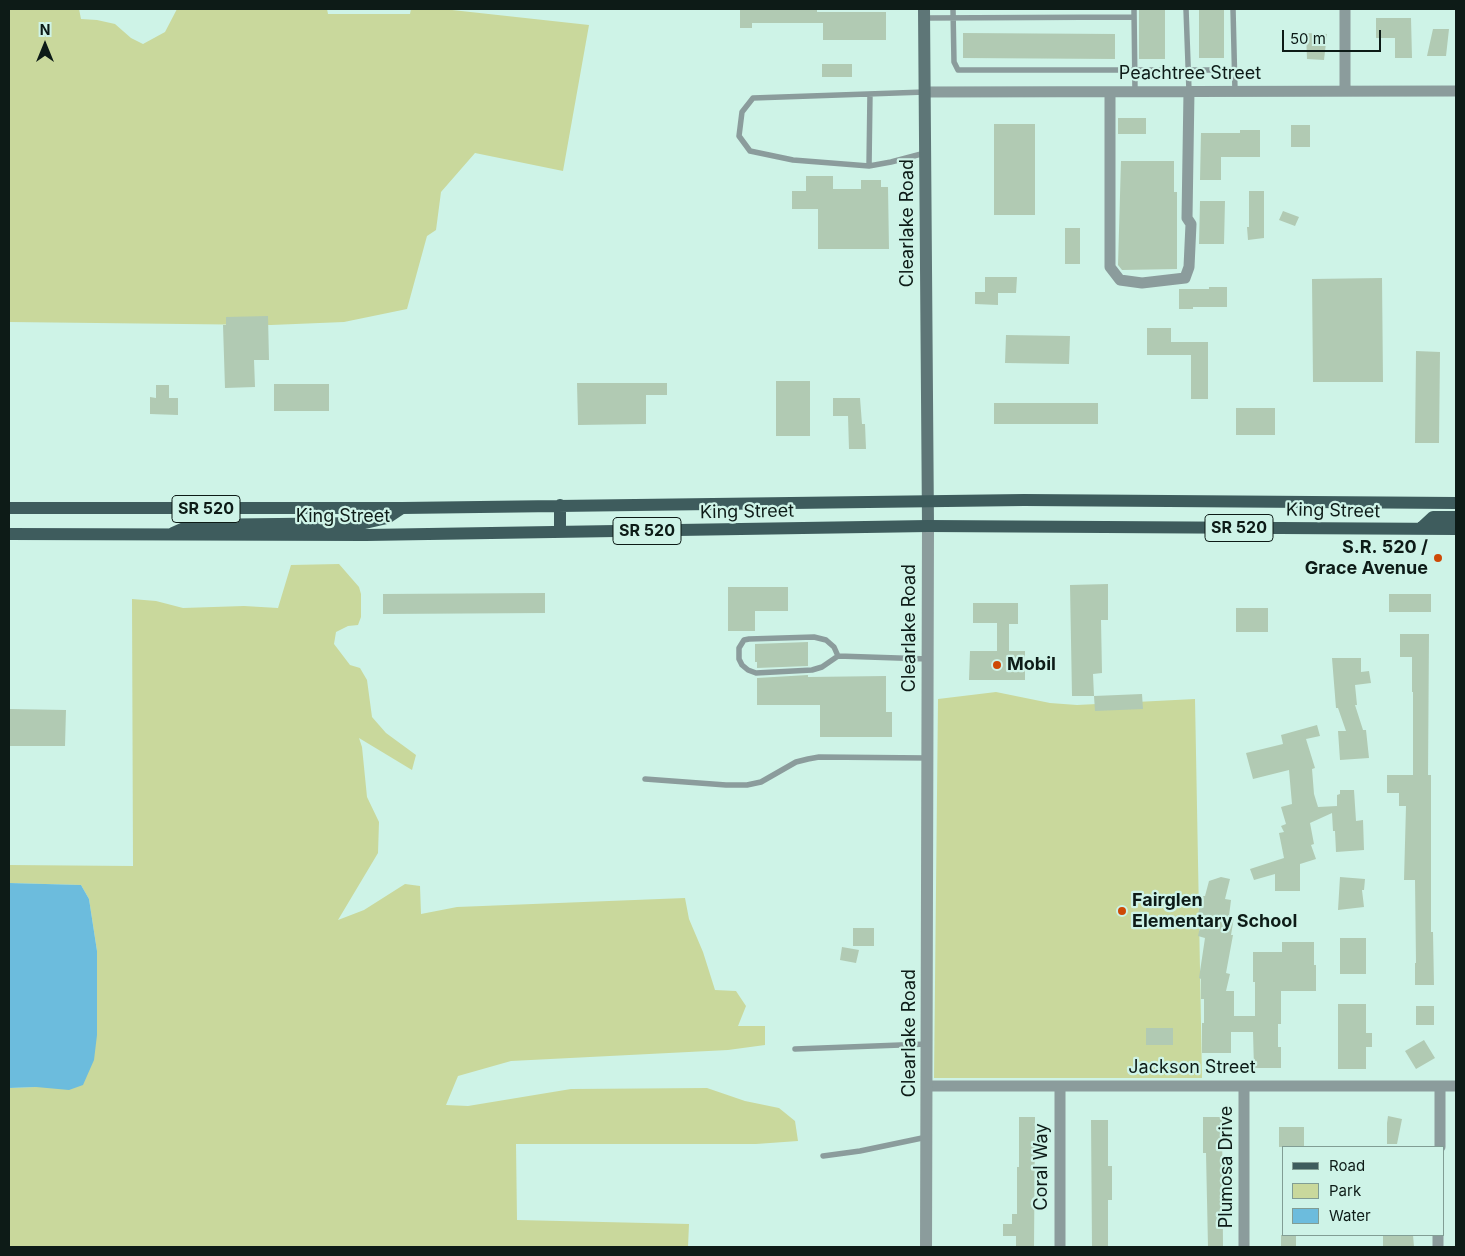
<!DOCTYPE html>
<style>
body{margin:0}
#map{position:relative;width:1465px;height:1256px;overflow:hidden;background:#cef3e7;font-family:Inter,sans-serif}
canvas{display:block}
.frame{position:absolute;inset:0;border:10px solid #0d1b17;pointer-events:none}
.legend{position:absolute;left:1282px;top:1146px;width:162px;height:90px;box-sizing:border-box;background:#cef3e7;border:1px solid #819d94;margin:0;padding:6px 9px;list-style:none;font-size:15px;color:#0d1b17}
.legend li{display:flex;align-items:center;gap:10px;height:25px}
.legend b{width:25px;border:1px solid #819d94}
.north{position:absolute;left:20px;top:20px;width:50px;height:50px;-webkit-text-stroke:4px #cef3e7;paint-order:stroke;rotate:0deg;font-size:14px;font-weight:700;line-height:20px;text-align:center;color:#0d1b17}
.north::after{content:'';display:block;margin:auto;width:18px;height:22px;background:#0d1b17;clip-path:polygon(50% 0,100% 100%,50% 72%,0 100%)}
.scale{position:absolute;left:1282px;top:30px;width:99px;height:22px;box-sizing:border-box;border:2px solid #0d1b17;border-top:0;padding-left:6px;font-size:15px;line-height:18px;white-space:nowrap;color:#0d1b17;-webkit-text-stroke:4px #cef3e7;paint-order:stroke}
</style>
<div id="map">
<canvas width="1465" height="1256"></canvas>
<div class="frame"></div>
<ul class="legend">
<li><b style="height:6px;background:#3e5c5d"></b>Road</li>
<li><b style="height:14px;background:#c9d89c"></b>Park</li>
<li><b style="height:14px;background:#6cbcdd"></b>Water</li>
</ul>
<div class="north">N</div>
<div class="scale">50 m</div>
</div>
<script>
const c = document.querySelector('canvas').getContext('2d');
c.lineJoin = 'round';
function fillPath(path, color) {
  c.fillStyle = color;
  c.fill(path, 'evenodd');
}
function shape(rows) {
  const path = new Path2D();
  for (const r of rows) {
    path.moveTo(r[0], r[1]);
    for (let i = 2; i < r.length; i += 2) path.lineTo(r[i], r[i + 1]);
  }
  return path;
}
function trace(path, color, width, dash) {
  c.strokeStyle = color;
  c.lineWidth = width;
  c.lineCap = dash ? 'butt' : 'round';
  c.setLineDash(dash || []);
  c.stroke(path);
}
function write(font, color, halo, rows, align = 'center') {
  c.font = font + ' Inter,sans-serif';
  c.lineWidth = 4.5;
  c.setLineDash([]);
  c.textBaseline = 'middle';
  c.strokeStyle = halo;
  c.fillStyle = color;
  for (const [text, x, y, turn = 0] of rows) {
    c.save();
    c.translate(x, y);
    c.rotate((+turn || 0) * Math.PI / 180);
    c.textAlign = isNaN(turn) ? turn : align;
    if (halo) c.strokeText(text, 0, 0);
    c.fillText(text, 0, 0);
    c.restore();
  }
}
const green = shape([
 [9,9,79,9,81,19,97,20,115,24,131,38,143,44,165,32,177,9,327,9,328,14,410,14,411,9,443,9,589,25,563,171,475,153,441,192,436,230,427,236,407,309,344,322,271,325,9,322],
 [339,564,359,587,361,594,361,617,358,625,348,626,336,632,334,644,350,665,360,668,367,680,372,717,386,733,416,755,412,770,359,738,362,747,367,797,379,822,378,853,338,920,364,910,405,884,420,886,421,914,457,907,685,898,689,919,703,952,715,990,736,991,746,1006,738,1026,765,1026,765,1045,728,1050,511,1061,458,1076,446,1105,468,1106,571,1089,707,1088,745,1101,779,1108,795,1121,798,1141,756,1144,516,1144,517,1220,689,1224,688,1247,9,1247,9,1088,36,1087,97,1035,97,951,89,899,81,885,9,883,9,865,133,866,132,599,156,601,183,608,244,606,278,608,291,565],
 [996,692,1050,703,1077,705,1195,699,1202,1078,934,1078,938,699]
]);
const water = shape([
 [9,883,81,885,89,899,97,951,97,1035,94,1060,83,1085,69,1090,36,1087,9,1088]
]);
const building = shape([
 [740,9,817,9,817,12,886,12,886,40,823,40,823,23,752,23,752,28,740,28],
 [1139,9,1165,9,1165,59,1139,59],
 [1199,9,1224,9,1224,58,1199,58],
 [1376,18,1411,18,1412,58,1395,58,1395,38,1376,38],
 [1433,29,1449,29,1446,56,1427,56],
 [963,33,1115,34,1115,59,963,58],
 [1306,33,1327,34,1324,60,1307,59],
 [822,64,852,64,852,77,822,77],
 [1118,118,1146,118,1146,134,1118,134],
 [994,124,1035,124,1035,215,994,215],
 [1291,125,1310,125,1310,147,1291,147],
 [1240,130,1260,130,1260,157,1221,157,1221,180,1200,180,1201,133,1240,133],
 [1121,161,1174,161,1174,192,1177,192,1177,269,1122,270,1118,265],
 [806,176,833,176,833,189,861,189,861,180,881,180,881,187,888,187,889,249,818,249,818,209,792,209,792,191,806,191],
 [1249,191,1264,191,1264,238,1248,240,1247,227,1249,227],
 [1200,201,1225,201,1224,244,1199,244],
 [1283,211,1299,217,1295,226,1279,220],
 [1065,228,1080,228,1080,264,1065,264],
 [985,277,1017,277,1016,293,998,293,998,305,975,304,975,292,985,292],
 [1382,278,1383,382,1313,382,1312,279],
 [1209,287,1227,287,1227,307,1193,307,1193,309,1179,309,1179,289,1209,289],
 [268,316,269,360,254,360,255,387,225,388,223,325,226,325,226,317],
 [1147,328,1171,328,1171,342,1208,342,1208,399,1191,399,1191,355,1147,355],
 [1006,335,1070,336,1069,364,1005,363],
 [1416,351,1440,352,1439,443,1415,443],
 [776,381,810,381,810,436,776,436],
 [577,383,667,383,667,395,646,395,646,424,578,425],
 [274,384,329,384,329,411,274,411],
 [156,385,169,385,169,398,178,398,178,415,150,414,150,397,156,398],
 [833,398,860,398,862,424,865,424,866,449,849,449,848,416,833,416],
 [994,403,1098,403,1098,424,994,424],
 [1236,408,1275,408,1275,435,1236,435],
 [1108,584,1108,620,1101,620,1102,673,1093,674,1094,696,1072,696,1070,585],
 [728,587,788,587,788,611,755,611,755,631,728,631],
 [545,593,545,613,383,614,383,594],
 [1389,594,1431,594,1431,612,1389,612],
 [973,603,1018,603,1018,624,1009,624,1009,651,1025,651,1025,680,969,680,970,651,997,651,997,623,973,623],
 [1236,608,1268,608,1268,632,1236,632],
 [1400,634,1429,634,1428,775,1431,775,1431,932,1433,932,1434,985,1415,985,1415,963,1416,963,1415,880,1404,880,1406,806,1399,806,1399,793,1387,793,1387,775,1413,775,1413,692,1412,692,1412,657,1400,657],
 [808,642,808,666,757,668,757,662,755,662,755,644],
 [1332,658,1361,658,1361,672,1369,671,1371,683,1355,685,1357,705,1355,705,1363,730,1366,730,1369,758,1340,760,1338,731,1346,731,1338,708,1336,708],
 [808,675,808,677,886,676,886,712,892,712,892,737,820,737,820,705,757,705,757,678],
 [1142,694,1143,709,1095,711,1094,696],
 [9,709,66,710,65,746,9,746],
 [1317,725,1320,736,1306,739,1315,768,1312,769,1314,794,1318,807,1337,806,1337,795,1340,794,1340,790,1354,790,1356,821,1363,820,1364,850,1336,852,1335,831,1333,831,1332,813,1310,823,1314,844,1311,845,1316,859,1300,864,1300,891,1275,891,1275,874,1254,880,1250,869,1284,858,1279,833,1284,832,1281,826,1286,824,1281,807,1292,804,1289,770,1253,779,1246,753,1283,744,1281,735],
 [1221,877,1230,879,1225,899,1231,900,1229,916,1234,917,1231,935,1233,935,1226,973,1230,974,1226,991,1234,991,1234,1016,1255,1016,1255,982,1253,982,1253,952,1282,952,1282,942,1314,942,1314,965,1316,965,1316,991,1281,991,1281,1024,1278,1024,1278,1047,1281,1047,1281,1068,1254,1068,1253,1032,1231,1032,1231,1053,1202,1053,1202,1023,1204,1023,1204,999,1201,999,1201,979,1199,978,1205,938,1198,936,1201,923,1197,922,1201,896,1205,896,1209,881],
 [1340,877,1365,879,1364,890,1362,890,1364,907,1338,910],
 [853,928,874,928,874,946,853,946],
 [1340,938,1366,938,1366,974,1340,974],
 [842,947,859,950,856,963,840,960],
 [1338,1004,1366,1004,1366,1033,1372,1033,1372,1047,1366,1047,1366,1069,1338,1069],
 [1416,1006,1434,1006,1434,1025,1416,1025],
 [1146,1028,1173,1028,1173,1045,1146,1045],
 [1424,1040,1435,1058,1416,1069,1405,1051],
 [1388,1116,1402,1119,1397,1144,1387,1144,1387,1123],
 [1019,1117,1035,1117,1034,1247,1016,1247,1016,1236,1003,1236,1003,1224,1012,1224,1012,1214,1017,1214,1017,1167,1019,1167],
 [1203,1117,1222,1117,1223,1247,1208,1247,1206,1153,1203,1153],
 [1091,1120,1108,1120,1108,1166,1112,1166,1112,1200,1108,1200,1108,1247,1092,1247],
 [1279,1127,1304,1127,1304,1147,1279,1147],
 [1281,1235,1296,1235,1296,1247,1281,1247],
 [1383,1235,1413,1235,1414,1247,1383,1247]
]);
const service = shape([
 [953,9,954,62,958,70,1234,70],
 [1134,9,1135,91],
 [1186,9,1189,91],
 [1233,9,1235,91],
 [924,18,1134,17],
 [925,92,753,98,742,112,739,136,750,151,793,160,869,166,891,162,925,153],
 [869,166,870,94],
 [838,656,834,647,826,640,814,637,749,639,744,640,739,648,739,659,742,665,748,670,756,673,812,670,822,667,838,656,928,659],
 [645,779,726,785,747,785,761,782,796,762,808,759,819,757,928,758],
 [795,1049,927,1044],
 [823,1156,860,1151,927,1137]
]);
const minor = shape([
 [1345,9,1345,91],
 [925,92,1456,91],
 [1110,92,1110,267,1120,280,1142,283,1185,278,1189,267,1191,224,1187,218,1189,91],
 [927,1086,1456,1086],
 [1060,1086,1060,1247],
 [1244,1086,1244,1247],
 [1440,1147,1440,1086],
 [1438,1247,1438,1235]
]);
const tertiary = shape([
 [926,1247,928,526]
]);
const secondary = shape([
 [924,9,928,526]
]);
const primary = shape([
 [560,505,560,532],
 [9,508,402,508,1024,500,1456,503],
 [1420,529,1433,517,1456,517],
 [173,533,191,525,365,523,387,518,402,508],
 [9,534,366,535,928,526,1456,529]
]);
const markers = [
 [1438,558,5,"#ce4906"],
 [997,665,5,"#ce4906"],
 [1122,911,5,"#ce4906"]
];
const shields = [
 [206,509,68],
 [1239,528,68],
 [647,531,68]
];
const shieldNames = [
 ["SR 520",206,509],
 ["SR 520",1239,528],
 ["SR 520",647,531]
];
const streetNames = [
 ["Peachtree Street",1190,74],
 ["Clearlake Road",908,223,-90],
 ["King Street",1333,511,1],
 ["King Street",747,512,-1],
 ["King Street",343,517],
 ["Clearlake Road",910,628,-90],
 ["Clearlake Road",910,1033,-90],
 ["Jackson Street",1192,1068],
 ["Coral Way",1042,1167,-90],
 ["Plumosa Drive",1227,1167,-90]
];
const poiNames = [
 ["S.R. 520 /",1428,548,"right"],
 ["Grace Avenue",1428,569,"right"],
 ["Mobil",1007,665],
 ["Fairglen",1132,901],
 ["Elementary School",1132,922]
];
fillPath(green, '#c9d89c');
fillPath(water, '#6cbcdd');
fillPath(building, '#b1cab3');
trace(service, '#8b9c9c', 5.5);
trace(minor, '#8b9c9c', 11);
trace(tertiary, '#8b9c9c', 12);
trace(secondary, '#5e7677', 12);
trace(primary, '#3e5c5d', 12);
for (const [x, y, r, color] of markers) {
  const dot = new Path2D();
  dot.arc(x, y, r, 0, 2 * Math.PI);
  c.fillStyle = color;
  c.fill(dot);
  trace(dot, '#cef3e7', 2);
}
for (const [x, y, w] of shields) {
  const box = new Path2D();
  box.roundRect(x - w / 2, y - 13.5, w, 27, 4);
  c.fillStyle = '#cef3e7';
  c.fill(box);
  trace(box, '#0d1b17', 1);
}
write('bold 16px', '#0d1b17', null, shieldNames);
write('18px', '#0d1b17', '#cef3e7', streetNames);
write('bold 18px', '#0d1b17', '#cef3e7', poiNames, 'left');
</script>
